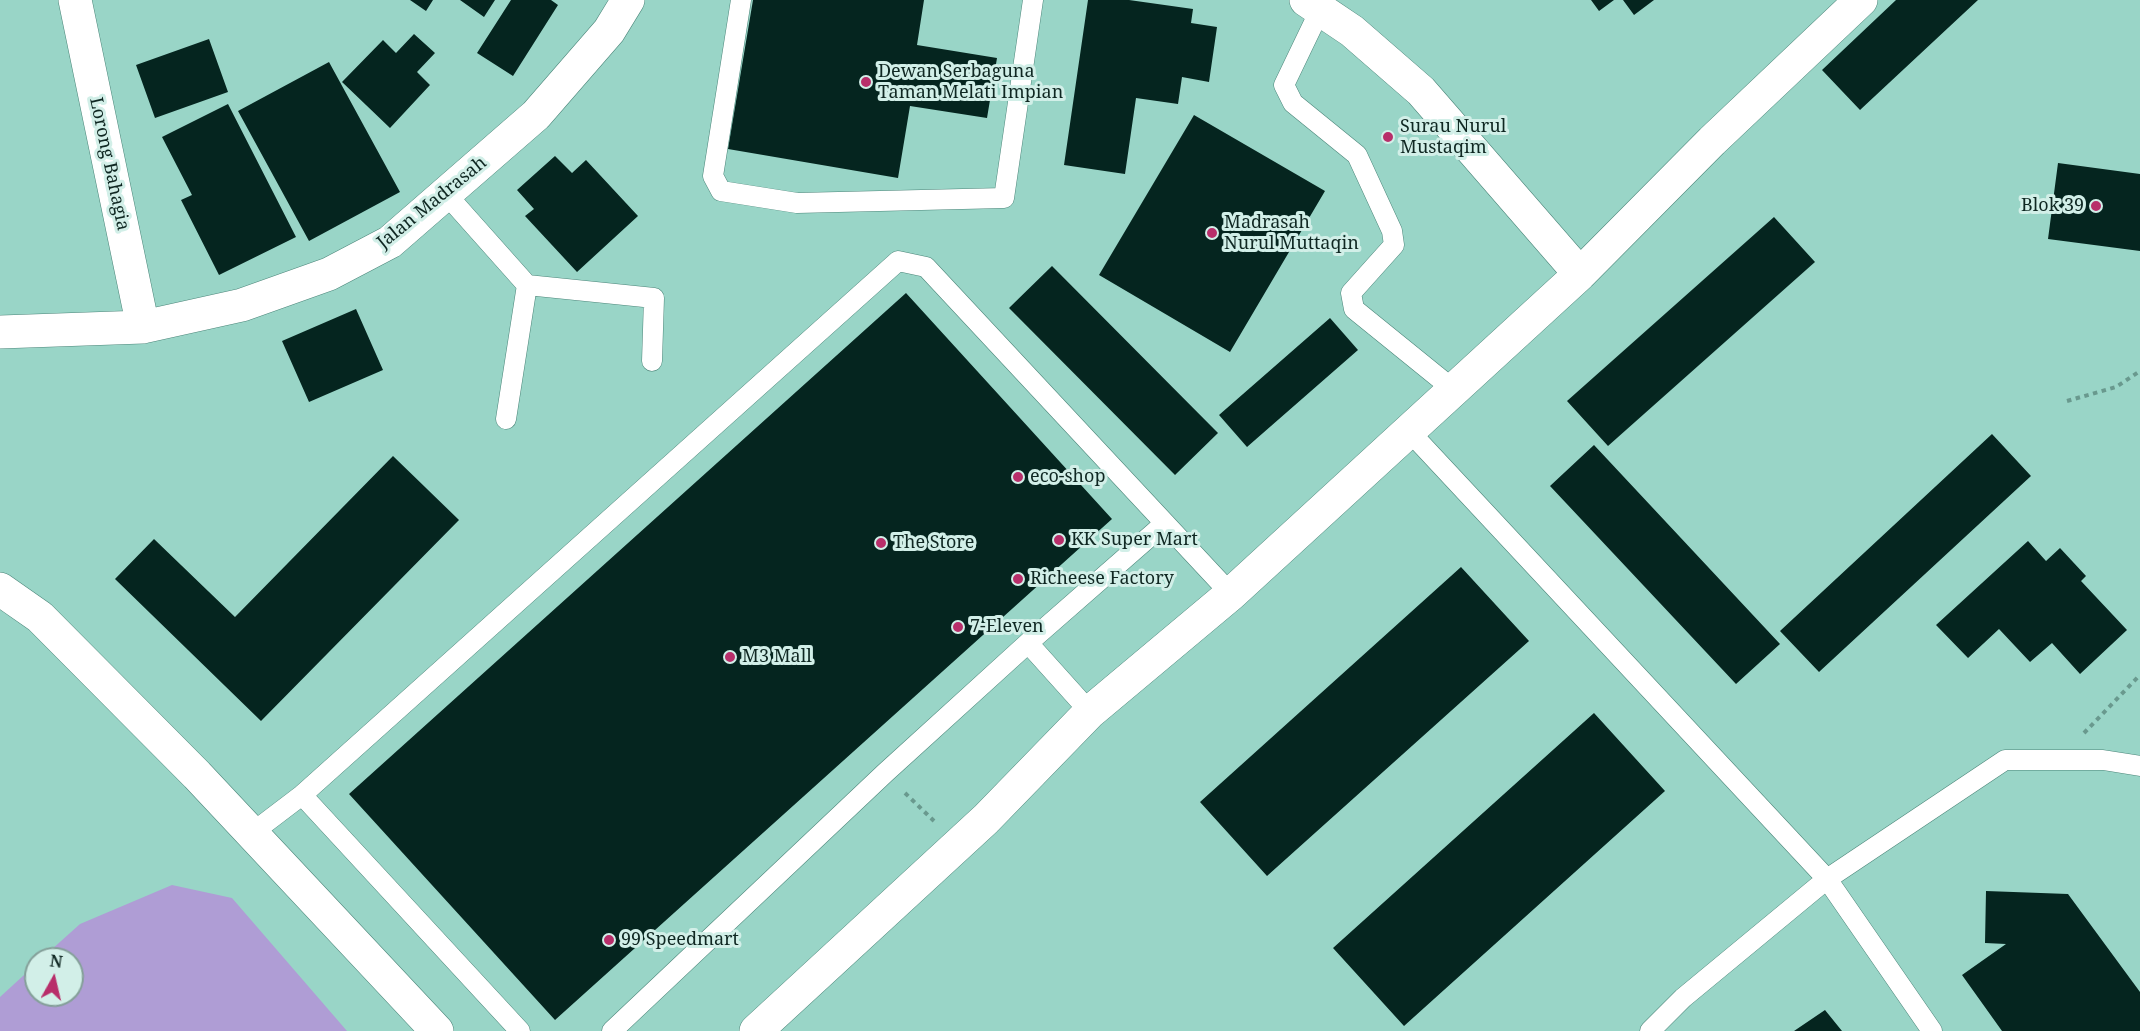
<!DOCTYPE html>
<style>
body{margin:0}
#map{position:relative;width:2140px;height:1031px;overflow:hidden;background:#99d5c7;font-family:"Noto Serif",serif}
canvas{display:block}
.north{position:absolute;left:24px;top:947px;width:60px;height:60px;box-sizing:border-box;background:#d2efe8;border:2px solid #849f99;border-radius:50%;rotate:8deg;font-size:16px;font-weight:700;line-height:24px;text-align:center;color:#0f2722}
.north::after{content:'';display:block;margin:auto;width:21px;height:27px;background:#b82e6a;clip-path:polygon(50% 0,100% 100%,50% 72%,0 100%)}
</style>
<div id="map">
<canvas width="2140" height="1031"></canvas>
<div class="north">N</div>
</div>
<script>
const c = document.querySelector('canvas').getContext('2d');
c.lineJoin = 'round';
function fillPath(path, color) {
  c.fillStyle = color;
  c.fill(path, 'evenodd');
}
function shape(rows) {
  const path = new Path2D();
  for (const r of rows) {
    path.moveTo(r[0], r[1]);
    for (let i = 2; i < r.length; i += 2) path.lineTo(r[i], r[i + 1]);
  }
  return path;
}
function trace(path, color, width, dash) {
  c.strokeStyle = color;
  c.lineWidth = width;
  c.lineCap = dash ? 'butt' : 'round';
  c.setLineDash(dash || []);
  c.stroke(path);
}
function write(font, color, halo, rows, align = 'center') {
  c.font = font + ' "Noto Serif",serif';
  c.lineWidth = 6;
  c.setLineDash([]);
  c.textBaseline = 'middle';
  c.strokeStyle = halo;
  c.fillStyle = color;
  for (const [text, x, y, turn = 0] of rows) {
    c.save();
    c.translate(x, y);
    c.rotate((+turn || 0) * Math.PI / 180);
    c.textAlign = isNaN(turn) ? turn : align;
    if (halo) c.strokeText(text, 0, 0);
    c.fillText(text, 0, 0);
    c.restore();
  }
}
const water = shape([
 [172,885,232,898,347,1031,0,1031,0,997,36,964,36,995,72,995,72,959,41,959,80,924]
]);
const building = shape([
 [410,0,433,0,426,11],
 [460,0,495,0,484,17],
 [511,0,551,0,558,5,513,76,477,53],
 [753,0,924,0,917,45,997,58,987,118,910,106,898,178,728,149],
 [1088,0,1129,0,1193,9,1191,23,1217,27,1209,82,1182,77,1178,104,1136,98,1125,174,1064,165],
 [1591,0,1614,0,1599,11],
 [1623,0,1654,0,1634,15],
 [1896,0,1978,0,1860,110,1822,70],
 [414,34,435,53,417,72,430,85,390,128,342,82,383,40,396,53],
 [209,39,228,92,155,118,136,65],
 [329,62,400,192,309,241,238,111],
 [228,104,296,237,219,275,181,200,192,195,162,137],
 [1194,115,1325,191,1230,352,1099,275],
 [555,156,572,173,586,160,638,216,577,272,525,216,534,209,517,190],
 [2058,163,2140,174,2140,251,2048,239],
 [1774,217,1815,262,1608,446,1567,401],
 [1052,266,1218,433,1175,475,1009,308],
 [906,293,1112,519,555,1020,349,794],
 [356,309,383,370,309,402,282,341],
 [1330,318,1358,350,1247,447,1219,415],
 [1992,434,2031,476,1819,672,1780,631],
 [1594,445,1780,644,1736,684,1550,486],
 [393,456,459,520,261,721,115,579,154,539,235,617],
 [2028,541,2046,561,2060,548,2086,576,2081,581,2127,630,2080,674,2052,643,2030,662,1999,629,1968,658,1936,625],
 [1461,567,1529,641,1267,876,1200,802],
 [1594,713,1665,791,1404,1026,1333,948],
 [1986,891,2068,894,2140,992,2140,1031,2002,1031,1962,975,2006,944,1985,943],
 [1825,1010,1842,1031,1794,1031]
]);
const path = shape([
 [2067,401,2116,387,2140,371],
 [2084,733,2140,675],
 [905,793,934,821]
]);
const lane = shape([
 [741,0,713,176,721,191,797,203,1004,198,1033,0],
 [1321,8,1284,85,1293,103,1357,155,1392,231,1394,245,1351,293,1354,309,1454,390],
 [446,194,527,285,506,419],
 [527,285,654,298,652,361],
 [1409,431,1827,879,1932,1031],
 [1028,643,1090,712],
 [302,795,520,1031],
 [252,833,302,795,898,261,926,267,1231,594],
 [612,1031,885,773,1028,643,1164,524],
 [1650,1031,1683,998,1827,879,2005,760,2103,760,2140,766]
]);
const street = shape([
 [75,0,143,327],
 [1306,0,1352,31,1421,91,1580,274],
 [0,332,143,327,242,305,329,274,390,242,536,115,609,31,628,0],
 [0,589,40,617,197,775,437,1031],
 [756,1031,986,819,1090,712,1231,594,1580,274,1712,141,1861,0]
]);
const markers = [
 [866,82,6,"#b82e6a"],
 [1388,137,6,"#b82e6a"],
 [2096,206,6,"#b82e6a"],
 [1212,233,6,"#b82e6a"],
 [1018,477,6,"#b82e6a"],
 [1059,540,6,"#b82e6a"],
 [881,543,6,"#b82e6a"],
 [1018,579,6,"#b82e6a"],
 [958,627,6,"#b82e6a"],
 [730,657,6,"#b82e6a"],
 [609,940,6,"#b82e6a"]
];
const poiNames = [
 ["Dewan Serbaguna",878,72],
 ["Taman Melati Impian",878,93],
 ["Surau Nurul",1400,127],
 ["Mustaqim",1400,148],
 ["Blok 39",2084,206,"right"],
 ["Madrasah",1224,223],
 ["Nurul Muttaqin",1224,244],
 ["eco-shop",1030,477],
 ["KK Super Mart",1071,540],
 ["The Store",893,543],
 ["Richeese Factory",1030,579],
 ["7-Eleven",970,627],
 ["M3 Mall",742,657],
 ["99 Speedmart",621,940]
];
const streetNames = [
 ["Lorong Bahagia",109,164,78],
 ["Jalan Madrasah",432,203,-39]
];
fillPath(water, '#af9dd5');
fillPath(building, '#05251f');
trace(lane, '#4c867a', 21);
trace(street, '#4c867a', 34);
trace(path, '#69998e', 4, [4.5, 4.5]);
trace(lane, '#fff', 20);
trace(street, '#fff', 33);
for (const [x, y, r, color] of markers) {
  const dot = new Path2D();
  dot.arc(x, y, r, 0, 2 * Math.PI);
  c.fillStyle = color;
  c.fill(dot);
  trace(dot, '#d2efe8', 2);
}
write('18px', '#0f2722', '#d2efe8', poiNames, 'left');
write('18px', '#0f2722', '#d2efe8', streetNames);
</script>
